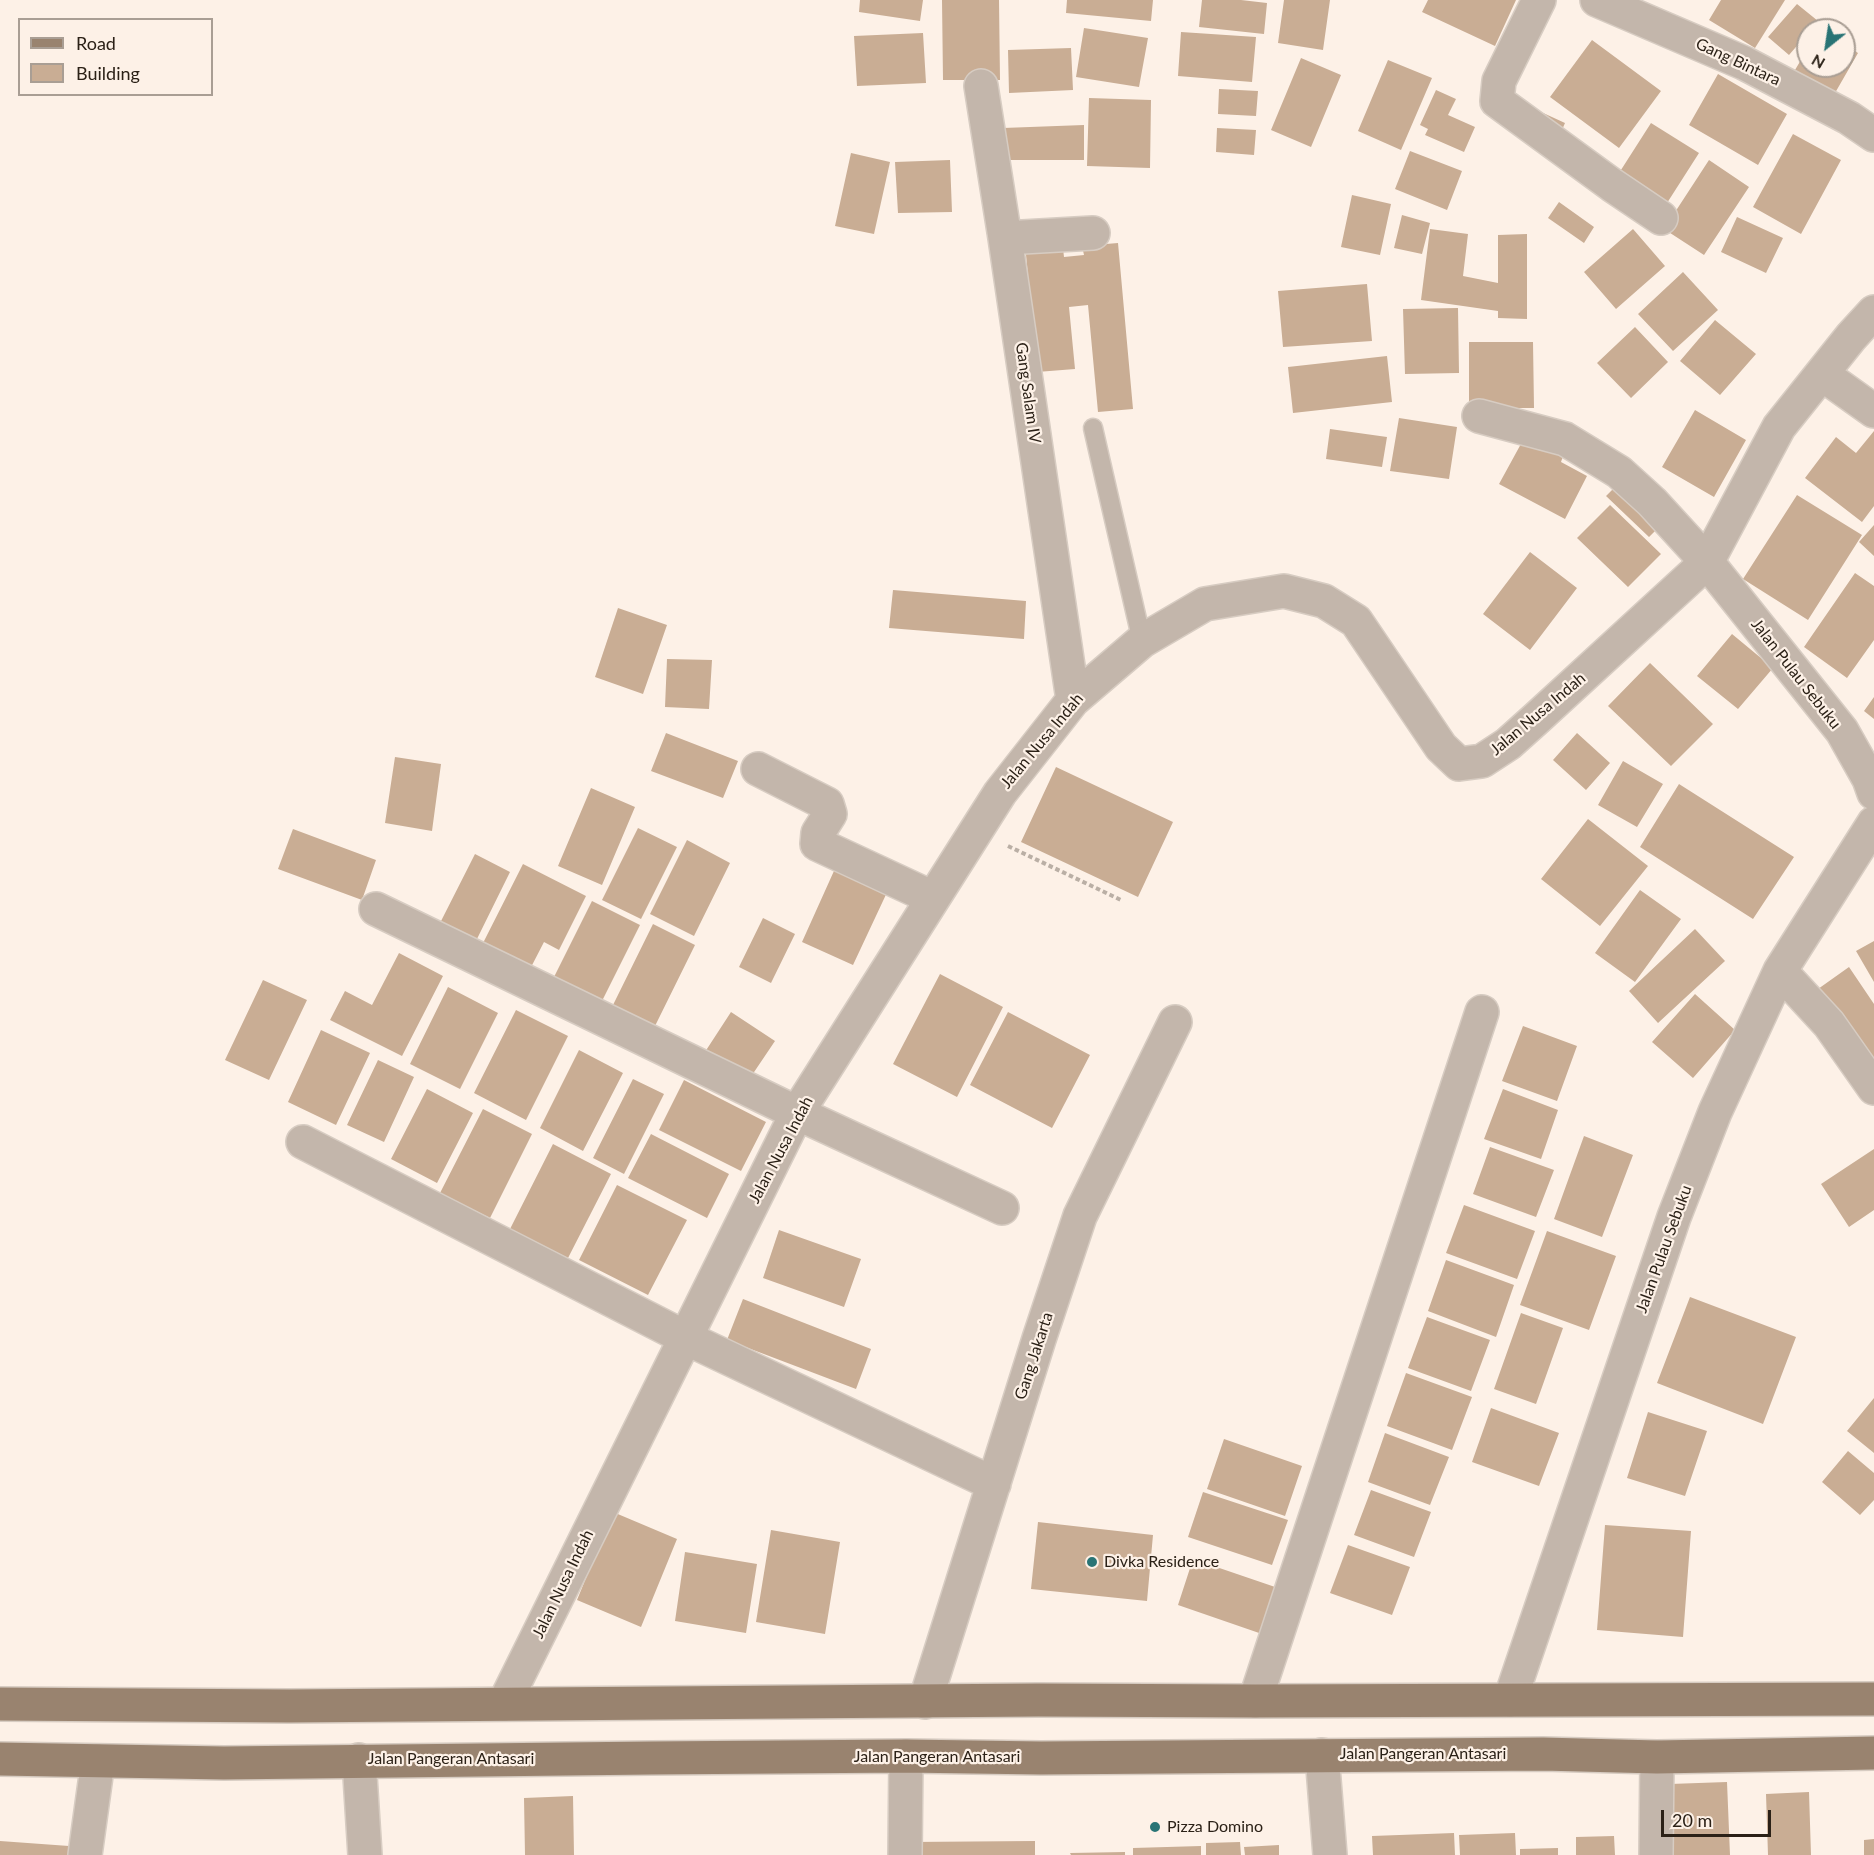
<!DOCTYPE html>
<style>
body{margin:0}
#map{position:relative;width:1874px;height:1855px;overflow:hidden;background:#fdf1e7;font-family:Lato,sans-serif}
canvas{display:block}
.legend{position:absolute;left:18px;top:18px;width:195px;height:78px;box-sizing:border-box;background:#fdf1e7;border:2px solid #a99e94;margin:0;padding:8px 10px;list-style:none;font-size:18px;color:#2b2117}
.legend li{display:flex;align-items:center;gap:12px;height:30px}
.legend b{width:30px;border:2px solid #a99e94}
.north{position:absolute;left:1796px;top:18px;width:60px;height:60px;box-sizing:border-box;background:#fdf1e7;border:2px solid #a99e94;border-radius:50%;rotate:210deg;font-size:16px;font-weight:700;line-height:24px;text-align:center;color:#2b2117}
.north::after{content:'';display:block;margin:auto;width:21px;height:27px;background:#297475;clip-path:polygon(50% 0,100% 100%,50% 72%,0 100%)}
.scale{position:absolute;left:1661px;top:1810px;width:110px;height:27px;box-sizing:border-box;border:3px solid #2b2117;border-top:0;padding-left:8px;font-size:18px;line-height:21px;white-space:nowrap;color:#2b2117;-webkit-text-stroke:4px #fdf1e7;paint-order:stroke}
</style>
<div id="map">
<canvas width="1874" height="1855"></canvas>
<ul class="legend">
<li><b style="height:8px;background:#99836f"></b>Road</li>
<li><b style="height:16px;background:#c9ad94"></b>Building</li>
</ul>
<div class="north">N</div>
<div class="scale">20 m</div>
</div>
<script>
const c = document.querySelector('canvas').getContext('2d');
c.lineJoin = 'round';
function fillPath(path, color) {
  c.fillStyle = color;
  c.fill(path, 'evenodd');
}
function shape(rows) {
  const path = new Path2D();
  for (const r of rows) {
    path.moveTo(r[0], r[1]);
    for (let i = 2; i < r.length; i += 2) path.lineTo(r[i], r[i + 1]);
  }
  return path;
}
function trace(path, color, width, dash) {
  c.strokeStyle = color;
  c.lineWidth = width;
  c.lineCap = dash ? 'butt' : 'round';
  c.setLineDash(dash || []);
  c.stroke(path);
}
function write(font, color, halo, rows, align = 'center') {
  c.font = font + ' Lato,sans-serif';
  c.lineWidth = 4.5;
  c.setLineDash([]);
  c.textBaseline = 'middle';
  c.strokeStyle = halo;
  c.fillStyle = color;
  for (const [text, x, y, turn = 0] of rows) {
    c.save();
    c.translate(x, y);
    c.rotate((+turn || 0) * Math.PI / 180);
    c.textAlign = isNaN(turn) ? turn : align;
    if (halo) c.strokeText(text, 0, 0);
    c.fillText(text, 0, 0);
    c.restore();
  }
}
const building = shape([
 [860,0,923,0,920,21,859,12],
 [942,0,999,0,1000,80,943,80],
 [1067,0,1153,0,1151,21,1066,13],
 [1202,0,1241,0,1267,3,1264,34,1199,27],
 [1284,0,1330,0,1323,50,1278,43],
 [1428,0,1516,0,1495,46,1422,12],
 [1721,0,1785,0,1755,48,1709,20],
 [1797,4,1818,21,1811,30,1808,30,1808,33,1789,55,1768,37],
 [1084,28,1148,38,1139,87,1076,77],
 [1181,32,1256,37,1252,82,1178,76],
 [923,33,926,83,857,86,854,36],
 [1592,40,1661,91,1619,148,1550,97],
 [1844,44,1858,53,1835,93,1795,70,1808,48,1808,66,1844,66],
 [1071,48,1073,90,1009,93,1008,50],
 [1301,58,1341,75,1311,147,1271,130],
 [1388,60,1432,78,1401,150,1358,131],
 [1718,74,1787,114,1758,165,1689,125],
 [1219,89,1258,91,1256,116,1218,114],
 [1436,90,1456,99,1448,115,1475,127,1464,152,1425,135,1428,129,1420,125],
 [1089,98,1151,100,1150,168,1087,166],
 [1541,112,1565,123,1558,139,1533,128],
 [1651,123,1699,153,1660,214,1612,184],
 [1084,125,1084,160,1009,160,1003,128],
 [1217,128,1256,130,1254,155,1216,152],
 [1793,134,1841,160,1801,234,1753,207],
 [1410,151,1462,171,1447,210,1395,189],
 [851,153,890,162,874,234,835,226],
 [950,160,952,212,898,213,895,162],
 [1709,160,1749,187,1704,255,1664,229],
 [1352,195,1391,204,1380,255,1341,247],
 [1559,202,1594,227,1584,243,1548,218],
 [1402,215,1430,223,1422,254,1394,248],
 [1737,217,1783,238,1766,273,1721,252],
 [1430,229,1468,234,1463,276,1498,283,1498,235,1527,234,1527,319,1498,318,1498,311,1421,300],
 [1633,229,1665,266,1616,309,1584,272],
 [1062,240,1064,257,1084,255,1082,246,1118,243,1133,409,1098,412,1088,305,1069,307,1075,369,1037,372,1025,244],
 [1683,272,1718,310,1673,351,1638,314],
 [1367,284,1372,341,1283,347,1278,291],
 [1458,308,1459,373,1405,374,1403,309],
 [1715,320,1756,354,1720,395,1680,361],
 [1635,327,1668,362,1631,398,1597,363],
 [1469,342,1533,342,1534,408,1469,408],
 [1387,356,1392,402,1293,413,1288,367],
 [1695,410,1746,440,1714,497,1662,467],
 [1399,418,1457,427,1449,479,1390,471],
 [1330,429,1387,437,1382,467,1326,459],
 [1874,431,1874,506,1862,522,1805,478,1836,437,1856,453],
 [1522,442,1566,447,1561,462,1587,476,1565,519,1499,484],
 [1620,482,1663,523,1649,537,1606,496],
 [1797,495,1862,535,1808,620,1743,579],
 [1610,505,1661,554,1628,587,1577,538],
 [1874,525,1874,556,1859,542],
 [1530,552,1577,588,1530,650,1483,614],
 [1855,573,1874,586,1874,640,1847,678,1804,647],
 [893,590,1026,601,1024,639,889,628],
 [618,608,667,625,643,694,595,677],
 [1732,634,1773,668,1738,709,1697,676],
 [667,659,712,660,709,709,665,707],
 [1650,663,1713,724,1671,766,1608,706],
 [1874,697,1874,719,1864,711],
 [666,733,738,761,723,798,651,771],
 [1577,733,1610,763,1586,790,1553,760],
 [395,757,441,764,432,831,385,823],
 [1623,761,1663,784,1637,827,1598,805],
 [1056,767,1173,822,1138,897,1021,842],
 [1679,784,1794,857,1753,919,1640,847],
 [591,788,635,807,602,885,558,866],
 [1588,819,1648,866,1600,926,1541,879],
 [638,828,677,847,641,919,602,900],
 [293,829,376,860,362,900,278,869],
 [687,840,730,863,694,936,650,914],
 [475,854,510,872,474,945,438,927],
 [838,862,890,886,853,965,802,942],
 [523,864,586,896,559,950,544,942,528,973,480,949],
 [1640,890,1681,919,1635,982,1595,953],
 [592,901,640,925,599,1007,551,983],
 [763,918,795,934,771,983,739,967],
 [653,924,695,945,655,1026,613,1005],
 [1695,929,1725,961,1658,1023,1629,991],
 [1874,941,1874,982,1856,951],
 [399,953,443,976,402,1056,330,1020,345,991,372,1005],
 [1849,967,1874,1004,1874,1070,1818,989],
 [940,974,1003,1007,957,1097,893,1064],
 [263,980,307,1000,269,1080,225,1060],
 [448,987,498,1013,460,1089,410,1064],
 [1695,994,1735,1030,1693,1078,1652,1042],
 [516,1010,568,1036,526,1120,474,1093],
 [731,1012,775,1041,746,1084,703,1055],
 [1008,1012,1090,1055,1052,1128,970,1085],
 [1523,1026,1577,1046,1557,1101,1502,1081],
 [321,1030,370,1053,336,1125,288,1102],
 [579,1050,623,1073,583,1151,540,1128],
 [378,1060,414,1077,384,1142,347,1125],
 [633,1079,664,1094,624,1174,593,1158],
 [684,1080,766,1122,741,1171,659,1130],
 [427,1089,473,1113,437,1183,391,1159],
 [1503,1089,1558,1110,1541,1159,1484,1139],
 [483,1109,532,1134,490,1218,440,1193],
 [651,1134,729,1174,707,1218,628,1178],
 [1584,1136,1633,1155,1602,1237,1554,1219],
 [553,1144,611,1174,568,1258,510,1229],
 [1490,1147,1554,1170,1536,1217,1473,1194],
 [1874,1149,1874,1210,1849,1227,1821,1184],
 [617,1185,687,1220,648,1295,579,1260],
 [1464,1205,1535,1231,1517,1279,1446,1253],
 [779,1230,861,1259,844,1307,763,1278],
 [1547,1231,1616,1256,1589,1330,1520,1305],
 [1446,1260,1514,1285,1496,1337,1428,1311],
 [1690,1297,1796,1337,1763,1424,1657,1383],
 [743,1299,871,1349,856,1389,727,1340],
 [1521,1313,1563,1328,1536,1404,1494,1389],
 [1427,1317,1490,1340,1471,1391,1408,1368],
 [1406,1373,1472,1397,1452,1450,1387,1426],
 [1874,1398,1874,1453,1847,1431],
 [1491,1408,1559,1433,1539,1486,1472,1462],
 [1648,1412,1707,1431,1685,1496,1627,1478],
 [1385,1433,1449,1457,1430,1505,1368,1482],
 [1224,1439,1302,1466,1285,1516,1207,1489],
 [1848,1451,1874,1473,1874,1500,1860,1515,1822,1482],
 [1371,1490,1431,1512,1414,1557,1354,1535],
 [1203,1492,1288,1520,1272,1565,1188,1537],
 [613,1512,677,1539,641,1627,577,1600],
 [1038,1522,1153,1535,1147,1601,1031,1589],
 [1605,1525,1691,1531,1683,1637,1597,1630],
 [771,1530,840,1542,825,1634,756,1622],
 [1348,1545,1410,1567,1392,1615,1330,1593],
 [685,1552,757,1564,746,1633,675,1621],
 [1193,1559,1278,1588,1262,1634,1178,1605],
 [1727,1782,1730,1855,1673,1855,1670,1784],
 [1809,1792,1811,1855,1768,1855,1766,1794],
 [573,1796,574,1855,525,1855,524,1798],
 [1454,1833,1455,1855,1373,1855,1372,1836],
 [1515,1833,1516,1855,1460,1855,1459,1835],
 [1614,1836,1615,1855,1576,1855,1576,1837],
 [1874,1839,1874,1855,1864,1855,1864,1840],
 [0,1841,69,1846,68,1855,0,1855],
 [1035,1841,1035,1855,911,1855,910,1842],
 [1240,1842,1241,1855,1206,1855,1206,1843],
 [1279,1845,1279,1855,1245,1855,1244,1847],
 [1201,1846,1201,1855,1133,1855,1133,1848],
 [1558,1848,1558,1855,1520,1855,1520,1849],
 [1125,1852,1125,1855,1071,1855,1070,1853]
]);
const path = shape([
 [1008,846,1121,900]
]);
const lane = shape([
 [1093,428,1142,641]
]);
const street = shape([
 [1539,0,1499,81,1497,101,1612,185,1661,218],
 [1597,0,1744,63,1849,118,1874,135],
 [981,86,1005,238,1073,700],
 [1005,238,1093,233],
 [1822,374,1874,411],
 [1479,416,1565,439,1619,472,1652,502,1707,562,1842,731,1869,779,1874,793],
 [758,769,827,804,830,814,818,833,817,844,933,898],
 [376,909,797,1113,1002,1208],
 [1780,971,1829,1024,1874,1088],
 [303,1142,686,1338,994,1484],
 [1510,1700,1674,1217,1715,1112,1780,971,1874,823],
 [1255,1701,1482,1012],
 [925,1702,1039,1339,1080,1216,1175,1022],
 [504,1704,797,1113,1000,793,1073,700,1142,641,1205,604,1284,591,1324,601,1356,621,1441,747,1459,764,1482,761,1508,744,1537,718,1707,562,1779,427,1851,337,1874,312],
 [1322,1755,1330,1855],
 [359,1760,365,1855],
 [85,1855,98,1761],
 [905,1855,906,1756],
 [1656,1855,1657,1757]
]);
const primary = shape([
 [0,1704,289,1706,1038,1700,1255,1701,1874,1699],
 [0,1759,224,1763,651,1758,906,1756,1041,1758,1543,1754,1657,1757,1874,1753]
]);
const markers = [
 [1092,1562,6,"#297475"],
 [1155,1827,6,"#297475"]
];
const streetNames = [
 ["Gang Bintara",1738,62,25],
 ["Gang Salam IV",1028,393,82],
 ["Jalan Pulau Sebuku",1796,674,52],
 ["Jalan Nusa Indah",1538,714,-40],
 ["Jalan Nusa Indah",1042,741,-50],
 ["Jalan Nusa Indah",781,1150,-62],
 ["Jalan Pulau Sebuku",1664,1249,-70],
 ["Gang Jakarta",1034,1356,-72],
 ["Jalan Nusa Indah",563,1584,-64],
 ["Jalan Pangeran Antasari",1423,1754],
 ["Jalan Pangeran Antasari",937,1757],
 ["Jalan Pangeran Antasari",451,1759]
];
const poiNames = [
 ["Divka Residence",1104,1562],
 ["Pizza Domino",1167,1827]
];
fillPath(building, '#c9ad94');
trace(lane, '#d7ccc2', 21);
trace(street, '#d7ccc2', 36);
trace(primary, '#d7ccc2', 36);
trace(path, '#baafa5', 4, [4.5, 3]);
trace(lane, '#c3b6ab', 18);
trace(street, '#c3b6ab', 33);
trace(primary, '#99836f', 33);
for (const [x, y, r, color] of markers) {
  const dot = new Path2D();
  dot.arc(x, y, r, 0, 2 * Math.PI);
  c.fillStyle = color;
  c.fill(dot);
  trace(dot, '#fdf1e7', 2);
}
write('16px', '#2b2117', '#fdf1e7', streetNames);
write('16px', '#2b2117', '#fdf1e7', poiNames, 'left');
</script>
